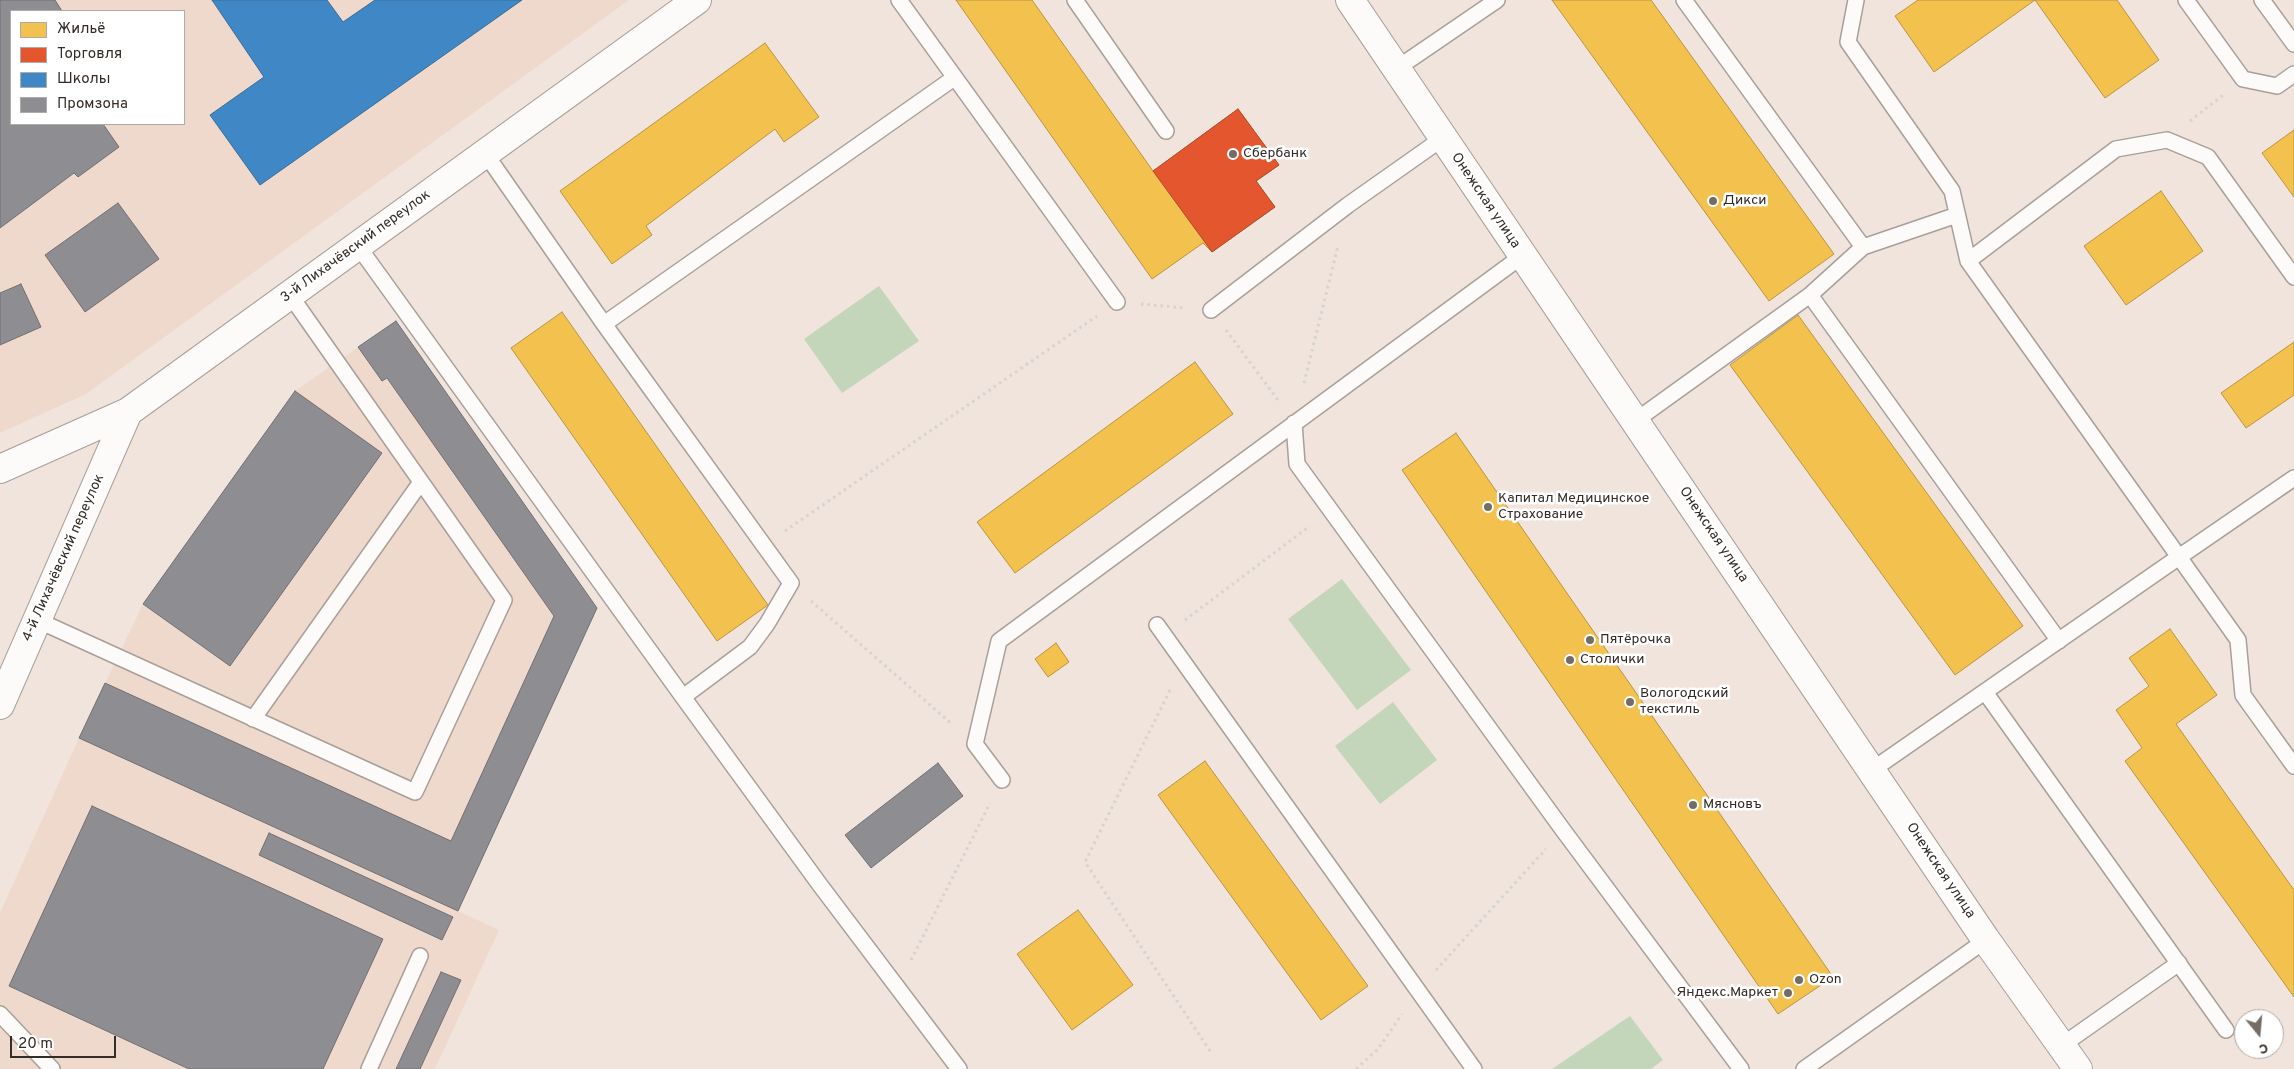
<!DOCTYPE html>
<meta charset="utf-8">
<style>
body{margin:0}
#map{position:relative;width:2294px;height:1069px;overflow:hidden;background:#f0e4dc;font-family:Overpass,sans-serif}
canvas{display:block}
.legend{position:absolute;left:10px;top:10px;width:175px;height:115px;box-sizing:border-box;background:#fff;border:1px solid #aeaba8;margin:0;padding:6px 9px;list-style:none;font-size:15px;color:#342c26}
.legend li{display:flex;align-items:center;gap:10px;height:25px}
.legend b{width:25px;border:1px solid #aeaba8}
.north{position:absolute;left:2234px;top:1009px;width:50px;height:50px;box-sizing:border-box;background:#fff;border:1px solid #aeaba8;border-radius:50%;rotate:163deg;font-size:14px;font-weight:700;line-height:20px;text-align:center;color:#342c26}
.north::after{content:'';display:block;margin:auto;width:18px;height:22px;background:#766c66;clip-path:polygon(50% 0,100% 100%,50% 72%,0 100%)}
.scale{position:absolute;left:10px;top:1036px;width:106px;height:22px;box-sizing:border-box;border:2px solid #342c26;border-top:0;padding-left:6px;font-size:15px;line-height:18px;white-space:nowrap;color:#342c26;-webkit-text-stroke:4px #fff;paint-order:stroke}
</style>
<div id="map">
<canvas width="2294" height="1069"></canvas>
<ul class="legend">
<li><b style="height:14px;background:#f2c14e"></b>Жильё</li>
<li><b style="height:14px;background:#e4572e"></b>Торговля</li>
<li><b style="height:14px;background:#3f88c5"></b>Школы</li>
<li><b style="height:14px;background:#8d8d92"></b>Промзона</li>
</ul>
<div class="north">С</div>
<div class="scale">20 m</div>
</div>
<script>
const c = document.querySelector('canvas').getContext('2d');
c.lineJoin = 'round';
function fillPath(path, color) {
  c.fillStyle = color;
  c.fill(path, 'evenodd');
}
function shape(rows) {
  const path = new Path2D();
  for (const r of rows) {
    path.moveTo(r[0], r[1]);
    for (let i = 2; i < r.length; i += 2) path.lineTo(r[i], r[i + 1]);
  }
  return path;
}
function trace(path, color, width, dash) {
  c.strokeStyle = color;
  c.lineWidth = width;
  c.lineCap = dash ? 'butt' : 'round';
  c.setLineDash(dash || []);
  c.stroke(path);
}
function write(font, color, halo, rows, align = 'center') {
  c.font = font + ' Overpass,sans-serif';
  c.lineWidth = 5;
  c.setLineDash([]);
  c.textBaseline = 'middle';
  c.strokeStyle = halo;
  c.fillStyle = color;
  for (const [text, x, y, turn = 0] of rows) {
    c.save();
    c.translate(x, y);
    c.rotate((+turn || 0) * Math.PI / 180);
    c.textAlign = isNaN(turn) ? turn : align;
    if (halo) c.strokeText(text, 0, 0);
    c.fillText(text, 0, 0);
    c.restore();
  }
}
const built = shape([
 [0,0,629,0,86,394,0,433],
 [11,11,184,11,184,124,11,124],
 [396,321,597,608,458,911,499,930,435,1069,0,1069,0,913,79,738,143,604,295,391]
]);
const green = shape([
 [879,286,919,341,842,393,804,339],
 [1342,579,1411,670,1357,710,1288,619],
 [1393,702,1437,760,1380,804,1335,746],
 [1630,1016,1663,1060,1651,1069,1552,1069]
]);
const homes = shape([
 [956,0,1032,0,1153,171,1238,109,1279,165,1256,181,1275,207,1212,252,1203,243,1152,279,956,0],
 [1552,0,1651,0,1834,254,1769,301,1552,0],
 [1918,0,2117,0,2159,60,2105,98,2035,0,1934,72,1895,16,1918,0],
 [765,43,819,117,784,142,775,129,646,226,652,235,612,264,560,191,765,43],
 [2294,130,2294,197,2262,153,2294,130],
 [2161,191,2203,251,2126,305,2084,246,2161,191],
 [562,312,768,605,717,641,511,348,562,312],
 [1798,315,2023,626,1955,675,1730,365,1798,315],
 [2294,342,2294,395,2246,428,2221,393,2294,342],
 [1195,362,1233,414,1015,573,977,522,1195,362],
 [1456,433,1833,977,1778,1014,1402,470,1456,433],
 [2170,629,2217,695,2176,724,2294,890,2294,997,2125,761,2142,748,2116,710,2149,686,2129,658,2170,629],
 [1056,643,1069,662,1048,677,1035,659,1056,643],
 [1205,761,1368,986,1321,1020,1158,795,1205,761],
 [1078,910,1133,985,1072,1030,1017,954,1078,910]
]);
const shops = shape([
 [1238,109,1279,165,1256,181,1275,207,1212,252,1153,171,1238,109]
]);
const schools = shape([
 [212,0,327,0,343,22,375,0,522,0,260,185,210,115,264,77,212,0]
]);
const industry = shape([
 [0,0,55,0,62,11,11,11,11,124,103,124,119,147,78,177,74,173,0,228,0,0],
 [118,203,159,259,85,312,45,255,118,203],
 [21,284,41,327,0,345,0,293,21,284],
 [396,321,597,608,458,911,79,738,105,683,451,841,554,616,387,378,382,381,358,347,396,321],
 [295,391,382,453,230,666,143,604,295,391],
 [938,763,963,796,871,868,845,835,938,763],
 [92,806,383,939,323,1069,189,1069,9,986,92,806],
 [269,833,453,917,442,940,259,855,269,833],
 [441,972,461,980,420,1069,396,1069,441,972]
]);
const path = shape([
 [2190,121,2223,95],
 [1141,304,1185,308],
 [1226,330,1280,403],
 [1304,383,1338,246],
 [785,531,1097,316],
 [811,601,953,725],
 [1185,620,1310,526],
 [1170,690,1085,862,1210,1051],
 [911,960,990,803],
 [1436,970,1546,849],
 [1356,1069,1378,1049,1402,1014]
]);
const service = shape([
 [899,0,1117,302],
 [1075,0,1166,131],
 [1856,0,1848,42,1952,191,1968,261,2179,557,1872,770],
 [2186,0,2243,79,2277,86,2294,74],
 [2262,0,2294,44],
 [1396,69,1497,0],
 [485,153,604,324,791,583,767,624,750,647,683,697],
 [358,246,683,697,820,885,959,1069],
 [1863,247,1957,215],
 [1968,261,2116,149,2167,140,2208,157,2294,277],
 [1810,295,2059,641],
 [1211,310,1348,205,1443,138],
 [604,324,954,78],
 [1635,421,1810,295,1863,247,1684,0],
 [1294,423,1297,464,1563,830,1741,1069],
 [2294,478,2179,557,2238,640,2243,695,2294,766],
 [37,620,415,792,504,600,290,295],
 [1157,625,1474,1069],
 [1985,692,2226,1030],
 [253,719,421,482],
 [1002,780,975,744,999,641,1522,256],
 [0,1014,52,1069],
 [2061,1046,2179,963],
 [369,1069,420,956],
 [1804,1069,1986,940]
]);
const minor = shape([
 [0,469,128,412,697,0],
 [0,705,128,412]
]);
const secondary = shape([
 [1350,0,1986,940,2078,1069]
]);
const markers = [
 [1233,154,5,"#766c66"],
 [1713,201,5,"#766c66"],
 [1488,507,5,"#766c66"],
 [1590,640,5,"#766c66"],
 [1570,660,5,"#766c66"],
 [1630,702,5,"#766c66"],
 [1693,805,5,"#766c66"],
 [1799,980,5,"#766c66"],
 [1788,993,5,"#766c66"]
];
const poiNames = [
 ["Сбербанк",1243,154],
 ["Дикси",1723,201],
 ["Капитал Медицинское",1498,499],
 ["Страхование",1498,515],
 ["Пятёрочка",1600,640],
 ["Столички",1580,660],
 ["Вологодский",1640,694],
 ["текстиль",1640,710],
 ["Мясновъ",1703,805],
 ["Ozon",1809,980],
 ["Яндекс.Маркет",1778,993,"right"]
];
const streetNames = [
 ["Онежская улица",1485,201,56],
 ["3-й Лихачёвский переулок",356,247,-36],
 ["Онежская улица",1713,535,56],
 ["4-й Лихачёвский переулок",64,558,-66],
 ["Онежская улица",1940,871,56]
];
fillPath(built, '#efd9cd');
fillPath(green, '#c3d6ba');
fillPath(homes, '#f2c14e');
trace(homes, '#b99442', 1);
fillPath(shops, '#e4572e');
trace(shops, '#af4a2c', 1);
fillPath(schools, '#3f88c5');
trace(schools, '#3c6c95', 1);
fillPath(industry, '#8d8d92');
trace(industry, '#727072', 1);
trace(service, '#a89f99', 18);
trace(minor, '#a89f99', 30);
trace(secondary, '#a89f99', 30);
trace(path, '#d6d3d0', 3, [2.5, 4]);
trace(service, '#fdfbfa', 15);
trace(minor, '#fdfbfa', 28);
trace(secondary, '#fdfbfa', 28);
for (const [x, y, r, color] of markers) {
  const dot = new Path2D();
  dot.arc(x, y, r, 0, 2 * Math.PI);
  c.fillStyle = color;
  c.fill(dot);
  trace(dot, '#fff', 2);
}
write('14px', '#342c26', '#fff', poiNames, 'left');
write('14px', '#342c26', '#fff', streetNames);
</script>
